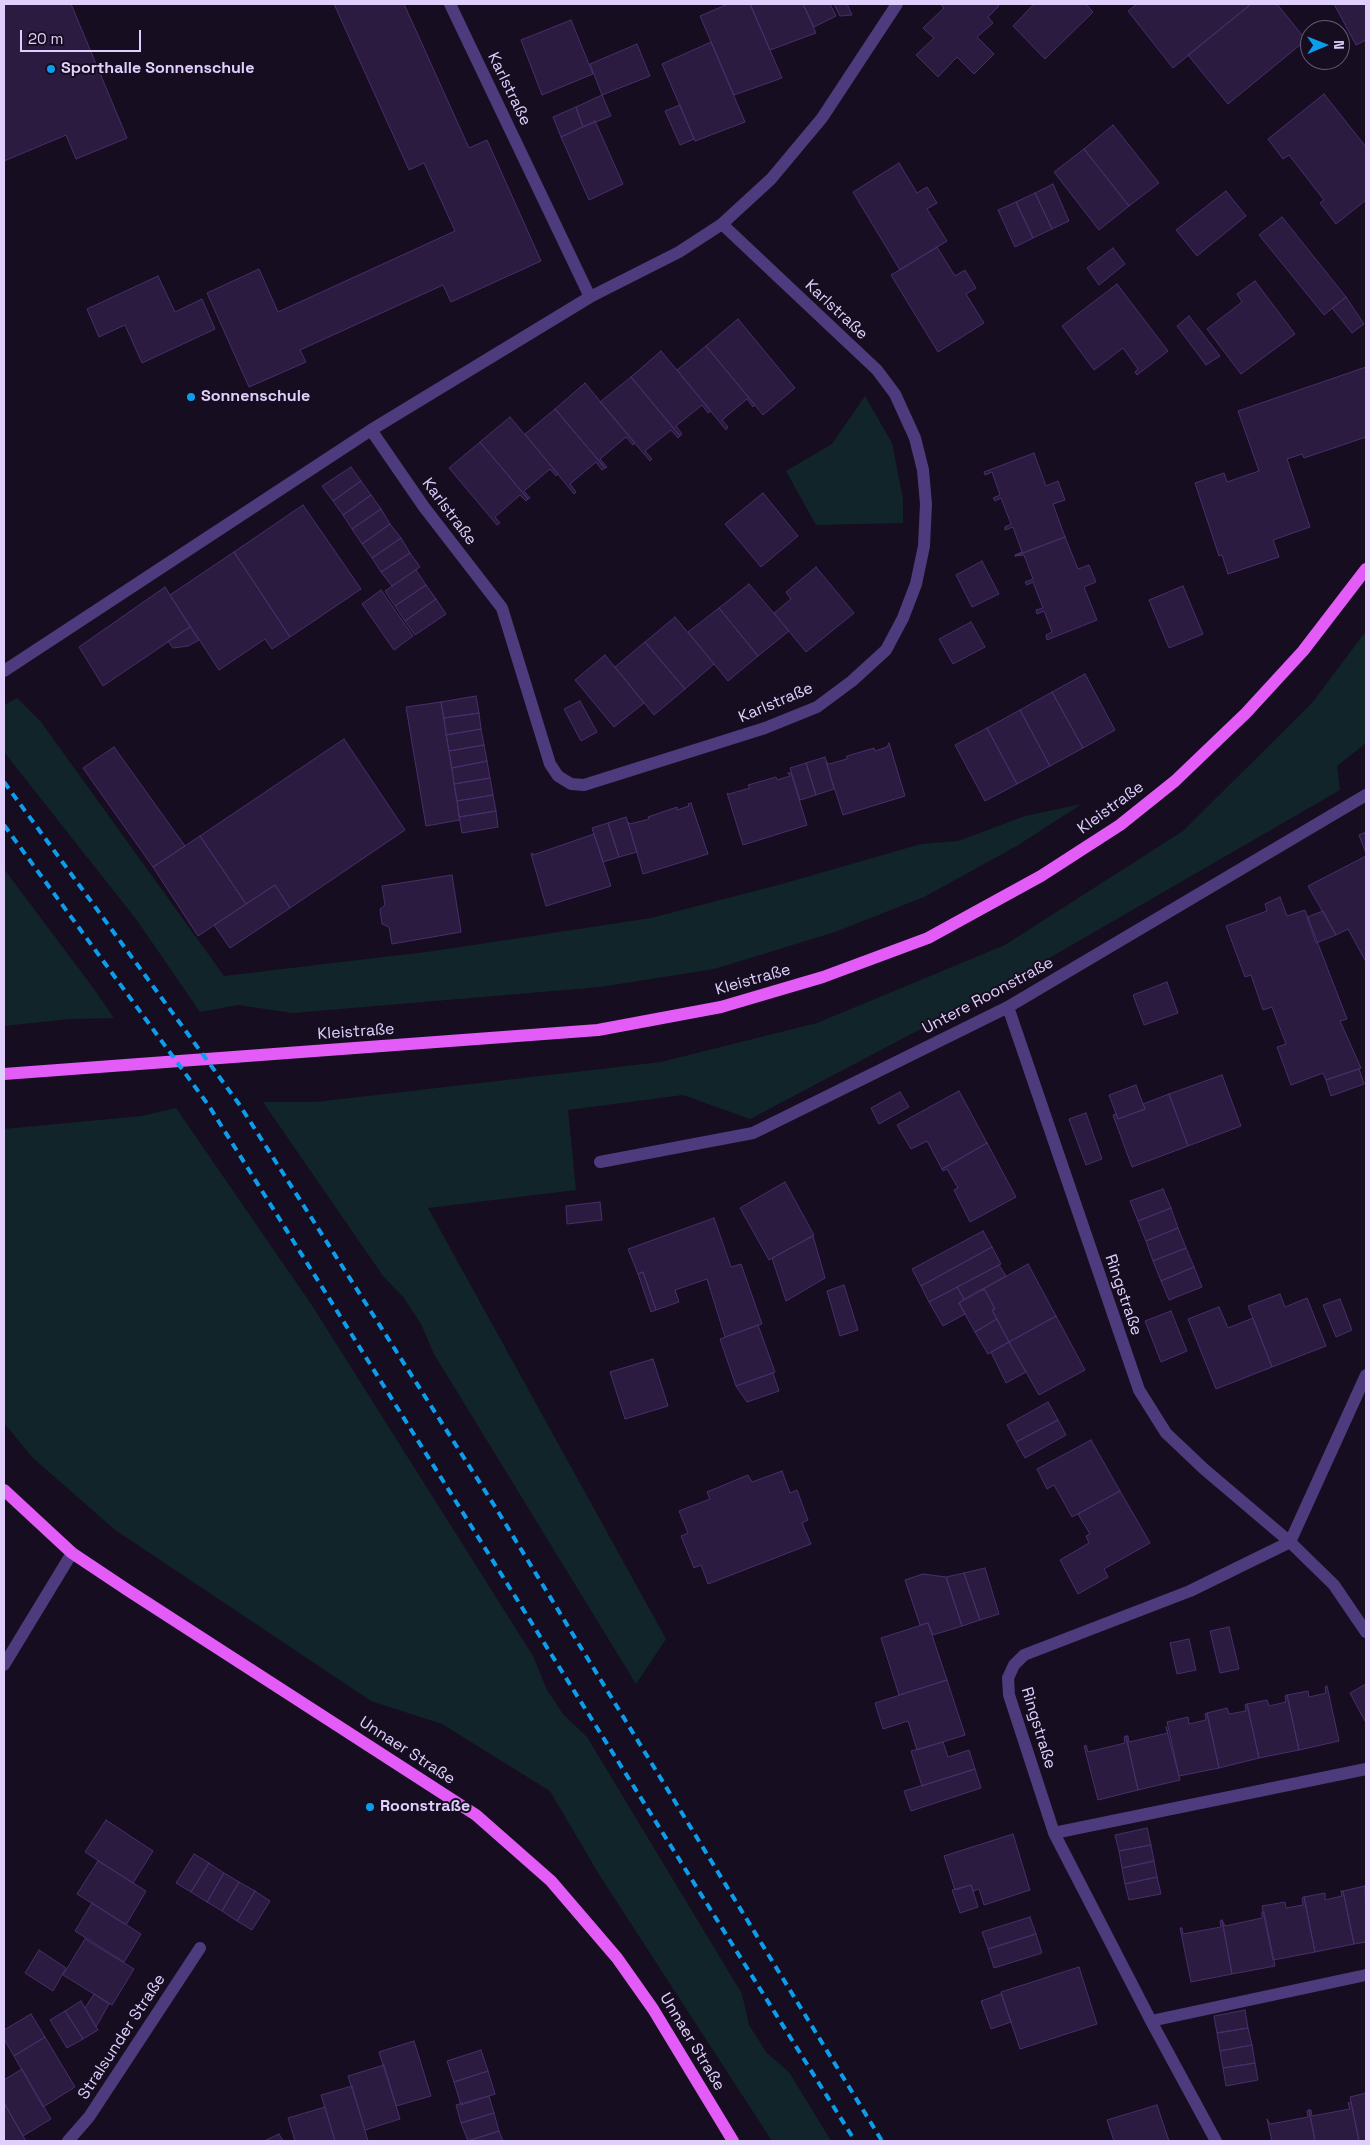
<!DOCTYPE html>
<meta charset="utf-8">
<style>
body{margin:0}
#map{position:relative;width:1370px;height:2145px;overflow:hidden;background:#160e20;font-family:"Space Grotesk",sans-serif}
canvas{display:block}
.frame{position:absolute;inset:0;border:5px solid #e0cffd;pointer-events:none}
.north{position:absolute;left:1300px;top:20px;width:50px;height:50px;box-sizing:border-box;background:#160e20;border:1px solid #675b78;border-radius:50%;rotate:89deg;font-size:14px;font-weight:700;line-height:20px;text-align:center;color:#e0cffd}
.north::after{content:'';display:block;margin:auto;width:18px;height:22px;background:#0c9eec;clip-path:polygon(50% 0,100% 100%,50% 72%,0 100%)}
.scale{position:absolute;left:20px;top:30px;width:121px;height:22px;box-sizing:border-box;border:2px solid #e0cffd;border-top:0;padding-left:6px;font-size:15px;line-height:18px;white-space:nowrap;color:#e0cffd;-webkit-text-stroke:4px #160e20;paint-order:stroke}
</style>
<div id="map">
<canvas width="1370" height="2145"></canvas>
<div class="frame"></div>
<div class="north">N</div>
<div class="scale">20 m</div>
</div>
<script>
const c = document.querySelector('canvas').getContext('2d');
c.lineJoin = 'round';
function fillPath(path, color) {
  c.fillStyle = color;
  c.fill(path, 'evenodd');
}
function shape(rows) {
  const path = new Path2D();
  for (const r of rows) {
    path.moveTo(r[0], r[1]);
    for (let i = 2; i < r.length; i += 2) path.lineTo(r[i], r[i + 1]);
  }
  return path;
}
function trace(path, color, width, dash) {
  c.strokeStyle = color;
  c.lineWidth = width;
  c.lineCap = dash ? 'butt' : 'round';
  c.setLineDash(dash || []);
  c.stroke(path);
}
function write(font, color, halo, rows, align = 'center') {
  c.font = font + ' "Space Grotesk",sans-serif';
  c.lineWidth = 4;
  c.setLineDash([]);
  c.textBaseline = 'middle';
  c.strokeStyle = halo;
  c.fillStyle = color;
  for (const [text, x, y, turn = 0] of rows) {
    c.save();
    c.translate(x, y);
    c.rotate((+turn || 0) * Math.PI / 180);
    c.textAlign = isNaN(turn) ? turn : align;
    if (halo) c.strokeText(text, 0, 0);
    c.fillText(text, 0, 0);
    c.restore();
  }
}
const green = shape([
 [865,396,892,443,903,499,903,523,816,525,786,471,832,444],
 [1366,631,1366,743,1337,766,1340,790,987,994,750,1119,683,1095,568,1110,576,1190,428,1208,666,1639,636,1684,434,1354,421,1324,404,1298,383,1276,263,1102,316,1102,661,1062,817,1023,1005,945,1183,831,1312,703],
 [17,698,41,722,224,976,434,951,651,918,782,884,921,844,958,841,1025,816,1082,804,1015,847,924,897,835,932,714,969,600,987,293,1013,238,1005,200,1012,136,919,4,752,4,705],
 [4,869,94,989,114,1018,69,1019,4,1026],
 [176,1108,313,1307,533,1656,547,1690,563,1714,587,1737,742,1994,749,2025,766,2052,789,2072,831,2141,772,2141,600,1876,550,1791,442,1724,371,1701,114,1529,33,1458,4,1423,4,1129,142,1116]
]);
const building = shape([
 [4,4,71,4,127,138,76,159,66,135,4,161,4,4],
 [334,4,404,4,469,148,487,140,541,261,451,302,443,285,300,350,306,362,249,387,207,293,259,269,278,312,455,231,424,163,409,170,334,4],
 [728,4,750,4,782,78,734,95,700,16,728,4],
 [750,4,803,4,816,33,770,50,750,4],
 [803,4,830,4,836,16,814,27,803,4],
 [834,4,847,4,852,15,840,16,834,4],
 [940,4,997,4,999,6,988,17,993,23,977,37,994,54,974,74,957,57,938,77,916,55,934,38,923,28,944,8,940,4],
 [1034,4,1086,4,1093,12,1045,59,1013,26,1034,4],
 [1137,4,1251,4,1173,68,1128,11,1137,4],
 [1251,4,1277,4,1306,40,1228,104,1188,55,1251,4],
 [1334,4,1366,4,1366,40,1356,45,1334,4],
 [571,20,593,74,542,95,521,40,571,20],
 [711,42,745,122,695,141,662,64,711,42],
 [637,44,650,76,602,95,590,64,637,44],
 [1324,94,1366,147,1366,200,1336,224,1320,203,1324,200,1289,155,1283,159,1268,139,1324,94],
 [602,95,611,116,583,127,576,107,602,95],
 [680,105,694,139,680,145,665,111,680,105],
 [576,107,583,127,561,137,553,117,576,107],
 [595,121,623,184,589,200,561,137,595,121],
 [1113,125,1159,183,1129,206,1084,149,1113,125],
 [1084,149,1129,206,1099,230,1054,172,1084,149],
 [899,163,917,193,927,187,937,203,927,209,947,241,900,270,853,192,899,163],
 [1053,184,1069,221,1052,229,1035,193,1053,184],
 [1226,191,1246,216,1197,256,1176,230,1226,191],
 [1035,193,1052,229,1033,238,1016,202,1035,193],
 [1016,202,1033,238,1015,247,998,210,1016,202],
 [1282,217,1346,297,1324,315,1259,235,1282,217],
 [937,247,955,276,965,270,976,288,966,294,984,323,938,352,891,275,937,247],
 [1113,248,1125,264,1099,285,1087,268,1113,248],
 [158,276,175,312,202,299,215,329,142,363,125,325,99,337,87,309,158,276],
 [1255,281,1295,334,1241,374,1207,329,1242,302,1237,294,1255,281],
 [1117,284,1168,351,1137,375,1135,372,1138,369,1123,348,1094,370,1062,326,1117,284],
 [1346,297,1364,324,1352,333,1332,308,1346,297],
 [1189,316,1220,356,1206,365,1177,326,1189,316],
 [738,319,795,388,763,415,706,346,738,319],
 [706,346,755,405,753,407,747,399,722,420,728,427,726,430,677,370,706,346],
 [661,351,711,411,708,413,702,405,676,426,682,434,680,436,631,377,661,351],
 [1366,367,1366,437,1304,458,1302,454,1287,459,1310,527,1273,540,1279,557,1228,574,1222,555,1219,556,1195,483,1224,473,1227,482,1259,471,1238,411,1366,367],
 [631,377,680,436,678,438,671,430,645,451,652,459,650,461,600,402,631,377],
 [585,383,635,443,633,445,626,437,600,459,607,467,605,468,555,409,585,383],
 [555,409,605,468,602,470,596,462,570,484,576,492,574,494,525,434,555,409],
 [510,417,558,474,556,476,550,469,524,491,530,498,528,499,480,442,510,417],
 [480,442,528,499,526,501,520,495,495,517,500,523,497,525,449,468,480,442],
 [1034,453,1046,486,1058,481,1065,500,1053,504,1065,537,1015,556,1015,555,1022,552,1013,527,1005,530,1005,527,1011,524,1001,498,995,501,993,498,1000,495,992,472,985,475,984,472,1034,453],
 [351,467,361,481,333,501,322,486,351,467],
 [361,481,371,495,343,515,333,501,361,481],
 [763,493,798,536,761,567,725,524,763,493],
 [371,495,381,509,352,529,343,515,371,495],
 [303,505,361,589,290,637,234,552,303,505],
 [381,509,390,524,362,544,352,529,381,509],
 [390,524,401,538,372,558,362,544,390,524],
 [1065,537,1078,569,1089,565,1096,582,1084,587,1097,620,1047,640,1046,635,1052,632,1044,611,1037,614,1036,610,1043,608,1033,582,1027,585,1025,582,1033,579,1024,555,1015,556,1065,537],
 [401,538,410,553,381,572,372,558,401,538],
 [234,552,290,637,272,649,265,639,219,670,170,595,234,552],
 [410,553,420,567,392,586,381,572,410,553],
 [982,561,999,594,972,607,956,575,982,561],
 [816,567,854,613,806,652,774,613,791,599,786,592,816,567],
 [416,570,426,585,395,606,385,591,416,570],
 [749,584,789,631,758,656,719,608,749,584],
 [426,585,436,599,405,621,395,606,426,585],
 [1183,586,1203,634,1169,648,1149,600,1183,586],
 [165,587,190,627,103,686,79,647,165,587],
 [381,590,413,636,394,650,362,604,381,590],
 [436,599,446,614,415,635,405,621,436,599],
 [719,608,758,656,728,681,688,632,719,608],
 [675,617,714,664,685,689,645,642,675,617],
 [971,622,985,647,953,664,939,639,971,622],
 [190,627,199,640,188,646,173,648,168,641,190,627],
 [645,642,685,689,654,715,615,667,645,642],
 [605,655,644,703,614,727,575,680,605,655],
 [1085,674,1115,730,1083,748,1052,692,1085,674],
 [1052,692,1083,748,1050,766,1020,710,1052,692],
 [476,696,479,713,444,718,441,702,476,696],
 [580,701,597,732,581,741,564,709,580,701],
 [441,702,460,820,426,826,406,707,441,702],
 [1020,710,1050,766,1017,784,987,728,1020,710],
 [479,713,481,729,446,735,444,718,479,713],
 [987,728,1017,784,985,801,955,745,987,728],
 [481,729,484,745,449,751,446,735,481,729],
 [344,739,405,830,290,908,275,885,246,904,200,836,344,739],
 [889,743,905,796,843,815,826,762,829,764,847,759,847,756,874,748,875,751,887,747,889,743],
 [484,745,487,761,452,768,449,751,484,745],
 [114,747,185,846,153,867,83,768,114,747],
 [825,757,834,789,816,795,806,763,825,757],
 [487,761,490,778,454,784,452,768,487,761],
 [806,763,816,795,800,800,790,768,806,763],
 [788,773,791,773,807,825,743,845,727,793,729,794,750,788,748,785,776,777,777,780,790,776,788,773],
 [490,778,493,795,457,801,454,784,490,778],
 [493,795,496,811,459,817,457,801,493,795],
 [691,803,708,854,643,874,628,822,630,824,649,819,648,817,677,807,677,810,689,806,688,804,691,803],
 [496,811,498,827,462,833,459,817,496,811],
 [626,817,637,852,619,857,608,823,626,817],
 [608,823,619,857,603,862,592,828,608,823],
 [1366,832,1366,853,1359,835,1366,832],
 [594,834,611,886,546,906,531,854,533,853,533,855,594,834],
 [200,836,246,904,198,936,153,867,200,836],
 [1366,856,1366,962,1348,929,1336,935,1308,886,1366,856],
 [452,875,461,932,392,944,389,927,382,924,380,909,385,905,382,886,452,875],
 [275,885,290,908,230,948,214,925,275,885],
 [1280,897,1287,916,1305,910,1347,1019,1340,1021,1361,1068,1326,1080,1323,1073,1291,1085,1277,1047,1286,1044,1272,1007,1263,1010,1251,975,1245,977,1226,926,1267,911,1265,904,1280,897],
 [1323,911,1336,935,1316,943,1307,917,1323,911],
 [1167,982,1178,1013,1144,1025,1133,995,1167,982],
 [1359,1069,1364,1084,1331,1096,1326,1080,1359,1069],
 [1222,1075,1241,1126,1188,1146,1169,1094,1222,1075],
 [1136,1085,1145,1109,1118,1119,1109,1095,1136,1085],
 [959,1091,987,1143,942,1169,927,1141,911,1149,897,1125,959,1091],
 [900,1092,909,1107,879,1124,871,1108,900,1092],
 [1169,1094,1188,1146,1132,1167,1113,1115,1116,1114,1118,1119,1145,1109,1143,1104,1169,1094],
 [1086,1113,1102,1159,1086,1165,1069,1119,1086,1113],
 [987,1143,1016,1197,970,1222,954,1190,958,1188,947,1169,943,1171,942,1169,987,1143],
 [785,1182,814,1235,769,1260,740,1208,785,1182],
 [1163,1189,1171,1208,1138,1221,1130,1201,1163,1189],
 [600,1202,602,1220,567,1224,566,1206,600,1202],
 [1171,1208,1178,1228,1146,1241,1138,1221,1171,1208],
 [714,1218,731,1267,741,1264,762,1324,725,1337,707,1279,675,1290,679,1302,656,1310,643,1272,638,1274,628,1249,714,1218],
 [1178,1228,1186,1248,1153,1261,1146,1241,1178,1228],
 [983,1231,992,1247,921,1286,912,1269,983,1231],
 [813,1236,825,1278,786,1301,772,1258,813,1236],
 [992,1247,1001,1264,929,1302,921,1286,992,1247],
 [1186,1248,1194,1267,1161,1281,1153,1261,1186,1248],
 [1028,1264,1056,1316,1009,1342,992,1310,995,1309,985,1290,982,1290,1028,1264],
 [999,1265,1006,1276,964,1299,957,1287,999,1265],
 [1194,1267,1202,1287,1169,1300,1161,1281,1194,1267],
 [643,1272,656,1310,651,1312,638,1274,643,1272],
 [844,1285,858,1330,840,1336,827,1291,844,1285],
 [957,1287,964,1299,959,1303,965,1314,943,1326,929,1302,957,1287],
 [982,1290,985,1290,995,1309,992,1310,997,1319,975,1332,959,1303,982,1290],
 [1280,1294,1285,1307,1307,1298,1326,1346,1272,1367,1248,1306,1280,1294],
 [1340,1299,1352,1330,1336,1337,1323,1305,1340,1299],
 [1219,1307,1228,1328,1253,1318,1272,1367,1216,1389,1188,1319,1219,1307],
 [1171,1311,1187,1351,1161,1362,1145,1321,1171,1311],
 [1056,1316,1085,1370,1039,1395,1009,1342,1056,1316],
 [997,1319,1009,1342,988,1354,975,1332,997,1319],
 [758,1325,775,1372,736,1386,720,1339,758,1325],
 [1009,1342,1026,1372,1006,1383,991,1352,1009,1342],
 [653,1359,668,1406,625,1419,610,1372,653,1359],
 [773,1373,779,1391,747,1402,736,1386,773,1373],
 [1048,1402,1058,1420,1016,1442,1007,1425,1048,1402],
 [1058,1420,1066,1435,1025,1458,1016,1442,1058,1420],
 [1091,1440,1120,1491,1072,1517,1054,1485,1047,1489,1037,1469,1091,1440],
 [782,1471,790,1493,797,1490,808,1520,802,1523,811,1544,708,1584,701,1565,694,1568,681,1536,688,1533,679,1511,710,1499,707,1492,748,1475,752,1482,782,1471],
 [1120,1491,1150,1543,1104,1569,1108,1577,1078,1594,1060,1560,1089,1543,1086,1536,1090,1534,1078,1514,1120,1491],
 [985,1568,999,1614,980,1620,964,1573,985,1568],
 [964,1573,980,1620,962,1626,946,1577,964,1573],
 [923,1574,946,1577,962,1626,933,1635,928,1623,920,1625,905,1580,923,1574],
 [928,1623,947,1680,899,1695,881,1638,928,1623],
 [1229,1627,1239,1669,1220,1673,1210,1631,1229,1627],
 [1189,1639,1196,1670,1177,1674,1170,1643,1189,1639],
 [947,1680,965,1735,917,1750,908,1721,883,1729,875,1703,947,1680],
 [1366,1684,1366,1721,1365,1721,1350,1693,1366,1684],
 [1327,1686,1339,1741,1299,1750,1287,1695,1308,1691,1309,1697,1326,1693,1325,1687,1327,1686],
 [1287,1695,1299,1750,1259,1758,1247,1704,1267,1700,1269,1706,1286,1702,1285,1696,1287,1695],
 [1247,1704,1259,1758,1219,1768,1207,1713,1227,1708,1229,1714,1246,1711,1245,1705,1247,1704],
 [1207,1713,1219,1768,1179,1776,1167,1722,1188,1717,1189,1724,1206,1720,1205,1714,1207,1713],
 [1166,1727,1180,1780,1138,1790,1126,1736,1128,1736,1129,1742,1168,1733,1166,1727],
 [1126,1736,1138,1790,1098,1800,1084,1746,1086,1745,1088,1752,1125,1743,1124,1737,1126,1736],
 [943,1742,948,1757,969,1750,975,1769,922,1786,911,1751,943,1742],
 [975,1769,981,1788,911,1811,904,1791,975,1769],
 [106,1820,153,1851,133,1883,85,1852,106,1820],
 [1147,1828,1151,1845,1119,1851,1115,1835,1147,1828],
 [1013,1834,1030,1890,984,1905,979,1889,973,1891,971,1885,955,1890,944,1856,1013,1834],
 [1151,1845,1154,1861,1122,1868,1119,1851,1151,1845],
 [194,1854,209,1863,191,1892,176,1883,194,1854],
 [98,1861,146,1891,126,1925,77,1894,98,1861],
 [1154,1861,1157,1877,1125,1884,1122,1868,1154,1861],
 [209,1863,224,1873,207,1902,191,1892,209,1863],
 [224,1873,239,1882,222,1911,207,1902,224,1873],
 [1157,1877,1161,1894,1129,1900,1125,1884,1157,1877],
 [239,1882,255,1891,237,1921,222,1911,239,1882],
 [971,1885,978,1907,960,1913,952,1890,971,1885],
 [1365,1886,1366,1942,1354,1944,1343,1891,1365,1886],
 [255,1891,270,1901,252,1930,237,1921,255,1891],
 [1341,1891,1343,1891,1354,1944,1315,1952,1304,1897,1325,1893,1325,1900,1342,1896,1341,1891],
 [1304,1897,1315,1952,1273,1960,1262,1906,1285,1902,1286,1908,1303,1905,1302,1898,1304,1897],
 [92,1903,141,1934,124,1962,75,1931,92,1903],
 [1262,1912,1264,1912,1275,1966,1232,1974,1222,1920,1225,1926,1262,1918,1262,1912],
 [1030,1917,1036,1934,988,1949,982,1932,1030,1917],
 [1222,1920,1232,1974,1191,1982,1180,1928,1182,1928,1183,1934,1221,1927,1220,1921,1222,1920],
 [1036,1934,1042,1953,994,1968,988,1949,1036,1934],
 [85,1939,134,1969,112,2005,63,1975,85,1939],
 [39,1950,66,1968,53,1991,25,1973,39,1950],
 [1079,1967,1097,2024,1020,2049,1001,1992,1079,1967],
 [94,1994,109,2004,96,2027,85,2008,94,1994],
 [1001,1994,1011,2022,991,2029,981,2001,1001,1994],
 [81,2001,98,2030,83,2039,65,2011,81,2001],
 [1245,2010,1248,2028,1217,2033,1214,2016,1245,2010],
 [65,2011,83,2039,67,2048,50,2020,65,2011],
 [31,2014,45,2037,14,2056,4,2039,4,2030,31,2014],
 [1248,2028,1252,2045,1220,2051,1217,2033,1248,2028],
 [45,2037,75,2087,43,2107,14,2056,45,2037],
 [414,2041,431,2096,396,2106,379,2052,414,2041],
 [1252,2045,1255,2063,1223,2068,1220,2051,1252,2045],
 [481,2050,488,2071,454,2082,447,2061,481,2050],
 [1255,2063,1258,2080,1226,2086,1223,2068,1255,2063],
 [384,2065,400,2119,365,2130,348,2076,384,2065],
 [22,2069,51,2119,23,2136,4,2103,4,2080,22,2069],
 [488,2071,495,2094,461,2105,454,2082,488,2071],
 [352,2086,368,2141,335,2141,321,2095,352,2086],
 [1366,2093,1366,2141,1359,2141,1350,2097,1366,2093],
 [489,2096,494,2113,461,2123,456,2105,489,2096],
 [1351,2102,1359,2141,1315,2141,1309,2110,1311,2110,1312,2116,1350,2109,1348,2103,1351,2102],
 [4,2103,23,2136,26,2141,4,2141,4,2103],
 [1157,2105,1169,2141,1114,2141,1107,2120,1157,2105],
 [325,2107,335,2141,295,2141,288,2118,325,2107],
 [1309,2110,1315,2141,1272,2141,1267,2119,1270,2124,1308,2117,1307,2111,1309,2110],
 [494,2113,499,2131,468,2141,461,2123,494,2113],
 [499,2131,503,2141,468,2141,499,2131],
 [279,2134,283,2141,264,2141,279,2134]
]);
const minor = shape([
 [450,4,590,297],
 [371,430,424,507,502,608,550,764,558,776,571,784,584,785,765,728,817,707,852,681,886,650,903,618,916,584,924,546,926,504,923,470,915,438,895,394,877,370,722,224],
 [4,671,371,430,590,297,679,252,722,224,771,179,822,118,897,4],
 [1008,1007,1139,1390,1166,1433,1204,1469,1290,1542,1334,1585,1366,1632],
 [600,1162,753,1133,1008,1007,1366,795],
 [4,1665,72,1553],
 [1054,1833,1366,1769],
 [1151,2021,1366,1975],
 [68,2141,89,2117,200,1948],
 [1216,2141,1151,2021,1054,1833,1009,1695,1008,1678,1014,1665,1024,1655,1190,1591,1290,1542,1366,1375]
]);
const major = shape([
 [4,1074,598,1030,721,1007,823,977,928,938,1041,876,1120,825,1175,781,1246,713,1303,651,1366,569],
 [4,1490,72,1553,129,1591,476,1815,551,1881,617,1958,653,2009,733,2141]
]);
const rail = shape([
 [4,782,239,1104,494,1505,882,2141],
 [4,825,209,1106,855,2141]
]);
const markers = [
 [51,69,5,"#0c9eec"],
 [191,397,5,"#0c9eec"],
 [370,1807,5,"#0c9eec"]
];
const poiNames = [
 ["Sporthalle Sonnenschule",61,69],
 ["Sonnenschule",201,397],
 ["Roonstraße",380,1807]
];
const streetNames = [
 ["Karlstraße",509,89,64],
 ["Karlstraße",836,310,43],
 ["Karlstraße",449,512,53],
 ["Karlstraße",776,703,-23],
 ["Kleistraße",1111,808,-36],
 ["Kleistraße",753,980,-16],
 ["Untere Roonstraße",988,996,-28],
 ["Kleistraße",356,1032,-4],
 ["Ringstraße",1123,1295,71],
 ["Ringstraße",1038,1728,73],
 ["Unnaer Straße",407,1751,33],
 ["Stralsunder Straße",122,2037,-57],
 ["Unnaer Straße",692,2042,59]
];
fillPath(green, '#11242a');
fillPath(building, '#2c1b40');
trace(building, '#492e6b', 1);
trace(minor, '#4e3b7d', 12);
trace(major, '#e35cf7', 12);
trace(rail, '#0c9eec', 4, [8, 6]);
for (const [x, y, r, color] of markers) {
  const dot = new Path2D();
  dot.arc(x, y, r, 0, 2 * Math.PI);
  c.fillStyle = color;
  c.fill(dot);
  trace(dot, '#160e20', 2);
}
write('bold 16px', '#e0cffd', '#160e20', poiNames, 'left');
write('16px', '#e0cffd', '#160e20', streetNames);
</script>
